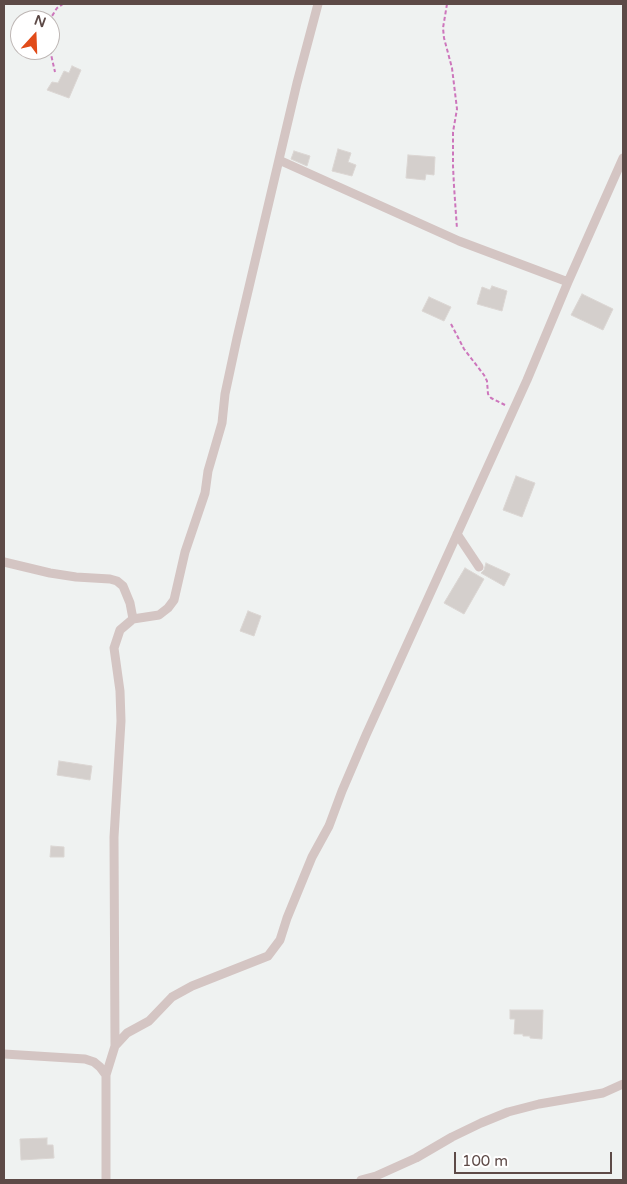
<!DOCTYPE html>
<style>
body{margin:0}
#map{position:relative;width:627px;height:1184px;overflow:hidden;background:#eff2f1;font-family:"Varela Round",sans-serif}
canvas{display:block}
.frame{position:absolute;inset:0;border:5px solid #5d4a47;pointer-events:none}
.north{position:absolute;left:10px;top:10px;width:50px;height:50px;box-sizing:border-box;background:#fff;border:1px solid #beb7b5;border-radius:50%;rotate:20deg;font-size:14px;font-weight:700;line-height:20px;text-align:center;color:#5d4a47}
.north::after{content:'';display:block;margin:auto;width:18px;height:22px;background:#e14b19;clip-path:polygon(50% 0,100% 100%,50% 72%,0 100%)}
.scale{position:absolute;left:454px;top:1152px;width:158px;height:22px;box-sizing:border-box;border:2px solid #5d4a47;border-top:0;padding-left:6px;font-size:15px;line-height:18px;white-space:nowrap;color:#5d4a47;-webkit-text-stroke:4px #fff;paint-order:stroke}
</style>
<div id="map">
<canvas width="627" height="1184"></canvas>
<div class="frame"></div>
<div class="north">N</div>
<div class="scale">100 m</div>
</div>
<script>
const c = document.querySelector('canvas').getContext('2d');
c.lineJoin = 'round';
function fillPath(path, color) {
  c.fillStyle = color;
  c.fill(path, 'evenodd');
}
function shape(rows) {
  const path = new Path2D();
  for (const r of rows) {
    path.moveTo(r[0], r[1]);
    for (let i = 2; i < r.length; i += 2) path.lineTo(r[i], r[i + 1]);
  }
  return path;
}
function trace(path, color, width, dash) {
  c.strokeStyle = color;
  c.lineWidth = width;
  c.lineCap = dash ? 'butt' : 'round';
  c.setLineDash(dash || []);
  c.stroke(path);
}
const building = shape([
 [72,66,81,70,69,98,47,90,52,82,58,83,64,71,69,73,72,66],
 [338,149,351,153,348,162,356,165,352,176,332,171,338,149],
 [294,151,310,156,307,166,291,159,294,151],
 [408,155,435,157,434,175,426,174,425,180,406,178,408,155],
 [492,286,507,291,502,311,477,304,482,287,490,290,492,286],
 [582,294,613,309,603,330,571,315,582,294],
 [429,297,451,307,444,321,422,311,429,297],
 [516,476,535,483,522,517,503,510,516,476],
 [486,563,510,574,504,586,481,573,484,570,486,563],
 [465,568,484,579,464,614,444,603,465,568],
 [248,611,261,616,254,636,240,631,248,611],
 [59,761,92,766,90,780,57,775,59,761],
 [51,846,64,847,64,857,50,857,51,846],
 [510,1010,543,1010,542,1039,530,1038,530,1036,523,1036,523,1034,514,1034,515,1019,510,1019,510,1010],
 [47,1138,47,1145,53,1145,54,1158,21,1160,20,1139,47,1138]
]);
const path = shape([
 [447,4,443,28,444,38,452,68,457,109,453,132,453,166,454,186,457,229],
 [50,22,52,16,57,8,63,4],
 [50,50,55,72],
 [451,324,464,349,484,375,487,381,488,394,491,398,505,405]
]);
const street = shape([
 [279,160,459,241,568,282],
 [457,534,479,567],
 [4,562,50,573,76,577,110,579,117,581,123,586,130,603,133,619,120,630,114,648,120,691,121,721,114,837,115,1046],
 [133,619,159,615,168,608,174,600,185,552,205,493,208,471,222,423,225,394,237,338,297,83,318,4],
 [4,1054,85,1059,94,1062,100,1067,106,1075],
 [106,1180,106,1075,115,1046,127,1033,149,1021,172,997,192,986,268,956,280,940,287,918,312,857,329,826,342,791,366,735,527,380,568,282,623,158],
 [361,1180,376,1176,416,1158,452,1137,481,1123,508,1112,539,1104,603,1093,623,1084]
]);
fillPath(building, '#d4cfcc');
trace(building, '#dbd6d3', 1);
trace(path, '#cd76bc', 2, [4, 2.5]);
trace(street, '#d4c5c3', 9);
</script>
